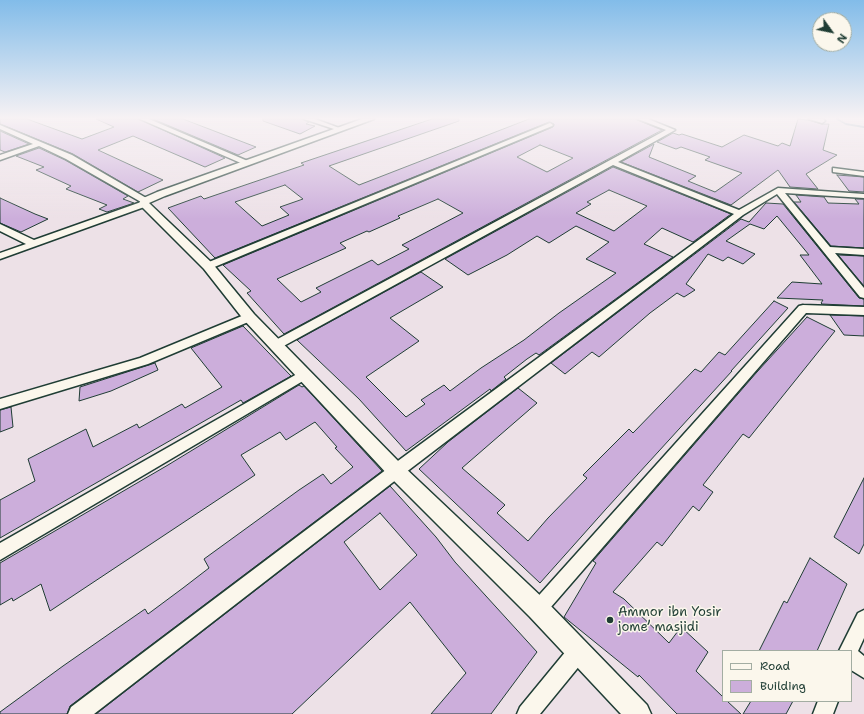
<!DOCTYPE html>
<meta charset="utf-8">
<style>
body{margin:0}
#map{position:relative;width:864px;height:714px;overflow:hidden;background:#ede1e7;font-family:"Shantell Sans",sans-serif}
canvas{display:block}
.legend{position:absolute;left:722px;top:650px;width:130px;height:52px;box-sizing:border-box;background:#fbf7ec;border:1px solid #a3ada2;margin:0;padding:5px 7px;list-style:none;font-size:12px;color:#1f3d34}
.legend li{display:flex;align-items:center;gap:8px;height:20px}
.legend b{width:20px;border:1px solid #a3ada2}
.north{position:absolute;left:812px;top:12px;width:40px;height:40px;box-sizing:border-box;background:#fbf7ec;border:1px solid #a3ada2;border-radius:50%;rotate:123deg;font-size:11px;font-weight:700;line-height:16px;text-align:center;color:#1f3d34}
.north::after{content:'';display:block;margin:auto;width:14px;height:18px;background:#1f3d34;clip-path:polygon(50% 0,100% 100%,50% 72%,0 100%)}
</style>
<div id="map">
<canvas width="864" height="714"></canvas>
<ul class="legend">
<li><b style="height:5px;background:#fbf7ec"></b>Road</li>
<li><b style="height:11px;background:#ccaedb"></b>Building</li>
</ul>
<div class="north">N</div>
</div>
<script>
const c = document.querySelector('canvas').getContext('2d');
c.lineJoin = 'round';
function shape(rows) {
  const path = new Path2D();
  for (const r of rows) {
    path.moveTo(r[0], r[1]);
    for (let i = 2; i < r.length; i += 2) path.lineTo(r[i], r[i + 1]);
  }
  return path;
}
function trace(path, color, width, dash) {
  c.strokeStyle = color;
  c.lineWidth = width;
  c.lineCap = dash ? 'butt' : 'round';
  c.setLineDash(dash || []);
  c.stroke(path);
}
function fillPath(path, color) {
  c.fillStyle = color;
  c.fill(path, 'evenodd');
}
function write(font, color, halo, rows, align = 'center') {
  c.font = font + ' "Shantell Sans",sans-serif';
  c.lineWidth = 3;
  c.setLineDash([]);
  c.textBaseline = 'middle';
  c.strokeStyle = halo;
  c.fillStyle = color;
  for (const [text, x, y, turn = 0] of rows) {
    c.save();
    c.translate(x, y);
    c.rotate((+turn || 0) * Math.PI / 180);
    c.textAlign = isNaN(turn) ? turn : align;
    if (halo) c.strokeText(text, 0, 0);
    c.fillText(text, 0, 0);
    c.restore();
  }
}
const stream = shape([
 [837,119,846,124,864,127]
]);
const building = shape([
 [0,119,27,119,82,139,114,127,96,119,139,119,225,158,205,167,133,136,98,150,163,180,138,192,73,154,0,124,0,119],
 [153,119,183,119,256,147,238,155,153,119],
 [263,119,303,119,309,122,306,124,315,126,300,134,263,121,263,119],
 [432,119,459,119,459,121,329,166,359,185,529,119,635,119,662,130,284,334,247,293,251,291,223,265,553,127,554,124,549,122,215,258,168,208,201,196,204,199,304,165,301,163,432,119],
 [540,145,573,158,547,172,517,157,540,145],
 [285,185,303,199,280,207,289,215,262,226,235,202,285,185],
 [438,199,463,213,402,245,409,249,378,265,372,260,316,288,321,292,301,302,277,279,346,248,340,243,367,231,369,232,400,218,398,216,438,199],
 [798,119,808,120,822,124,829,124,823,150,837,155,806,174,818,189,790,187,778,170,731,205,621,162,654,144,649,157,696,176,688,181,715,192,742,173,705,160,710,157,681,147,676,149,657,142,673,133,679,135,682,134,722,147,744,135,778,146,782,143,790,146,798,119],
 [0,131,29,144,5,152,0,150,0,131],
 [39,148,65,160,128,196,123,199,134,203,107,212,99,209,107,205,66,189,71,186,36,170,44,167,16,156,39,148],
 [613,167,731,214,693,242,662,228,644,244,673,257,539,355,536,353,527,359,504,377,506,379,491,391,490,389,406,451,359,399,297,340,421,272,443,287,390,318,419,341,366,377,406,417,425,404,421,400,444,385,450,391,481,368,524,340,559,313,616,273,586,259,609,242,576,226,549,243,537,236,507,255,468,275,445,259,613,167],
 [609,190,647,206,614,231,576,213,591,204,587,202,609,190],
 [837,175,864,177,864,192,849,191,837,175],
 [796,195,824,197,828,203,859,204,855,199,864,199,864,248,831,246,794,202,801,202,796,195],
 [0,198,35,214,48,219,21,232,0,223,0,198],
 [766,203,783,204,859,298,864,299,864,306,822,304,821,303,823,300,777,298,792,282,822,284,800,255,809,255,777,216,764,229,750,224,726,241,755,254,743,264,728,257,723,261,708,254,686,284,695,290,684,297,677,293,650,313,599,357,592,352,565,374,551,363,741,219,749,222,766,203],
 [838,255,864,256,864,286,838,255],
 [774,301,788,308,731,371,732,371,606,509,540,583,419,469,448,442,518,388,537,403,462,468,505,505,497,513,528,541,548,518,587,478,583,475,629,429,633,433,695,369,701,372,719,352,725,355,774,301],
 [830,315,864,316,864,336,844,335,830,315],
 [807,317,835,331,749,438,743,434,703,485,713,492,699,511,693,506,662,546,657,542,613,592,624,599,669,643,681,627,708,652,696,671,723,697,723,701,727,701,741,714,677,714,639,675,638,677,564,617,596,563,593,561,757,372,807,317],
 [243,326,291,376,243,403,241,400,0,538,0,500,35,481,28,459,86,429,93,447,137,424,139,428,182,404,185,408,222,387,191,348,243,326],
 [155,363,158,370,111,391,79,401,80,387,155,363],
 [299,385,302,387,304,386,382,471,70,706,67,714,0,714,0,712,63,666,145,609,148,614,183,588,209,568,204,559,299,490,323,474,331,484,353,467,335,448,337,447,315,422,286,440,280,432,241,455,255,475,50,611,41,584,13,601,12,598,0,605,0,563,168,465,299,385],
 [11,407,13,427,0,432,0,410,11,407],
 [864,478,864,544,859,554,834,537,864,478],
 [390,486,436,537,455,562,537,652,491,714,431,714,466,673,410,602,292,714,96,714,390,486],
 [380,513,417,555,380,590,344,542,380,513],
 [810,558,847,584,817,651,759,651,784,601,787,603,810,558],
 [751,701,793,701,786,714,743,714,751,701]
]);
const minor = shape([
 [140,119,149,119,250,162,246,164,243,164,140,119],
 [304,119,315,119,342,129,337,130,304,119],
 [638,119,648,119,675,130,618,162,739,210,778,188,864,194,864,198,785,193,830,247,864,249,864,255,835,253,864,288,864,298,860,297,777,194,743,215,401,476,94,714,68,714,71,707,391,466,734,214,613,165,280,348,276,349,272,348,270,345,272,342,666,130,638,119],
 [809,119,823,119,825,121,822,123,809,119],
 [550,123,553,125,552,126,212,268,204,268,203,266,204,264,550,123],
 [0,125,72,155,148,199,148,204,147,206,0,259,0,253,26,244,0,231,0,224,34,240,141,202,66,159,39,146,0,160,0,155,33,144,0,129,0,125],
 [833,168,864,172,864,176,833,172,833,168],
 [803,305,864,307,864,315,806,313,544,615,538,618,532,615,529,609,532,603,799,306,803,305],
 [249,313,253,314,255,317,253,320,148,364,0,409,0,399,140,358,249,313],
 [304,370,308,372,310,375,308,378,0,560,0,543,304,370],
 [864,610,864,638,858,651,864,656,864,678,851,670,851,651,839,651,858,613,864,610],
 [578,643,585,645,587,652,585,659,540,714,517,714,520,707,571,645,578,643],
 [818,701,838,701,833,714,813,714,818,701]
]);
const tertiary = shape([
 [362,119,374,119,165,196,149,203,212,263,254,314,402,465,546,601,647,705,651,714,621,714,530,617,390,477,244,320,204,269,139,204,141,199,157,192,362,119]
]);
const markers = [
 [610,620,4,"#1f3d34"]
];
const nearPoinames = [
 ["Ammor ibn Yosir",618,613],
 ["jome’ masjidi",618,628]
];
trace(stream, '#5f90a1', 2);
fillPath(building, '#ccaedb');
trace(building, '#1f3d34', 1);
trace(minor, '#1f3d34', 3);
trace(tertiary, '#1f3d34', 3);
fillPath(minor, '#fbf7ec');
fillPath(tertiary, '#fbf7ec');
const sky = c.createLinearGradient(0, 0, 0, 219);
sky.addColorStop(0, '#82bce9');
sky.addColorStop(0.54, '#f7f2f4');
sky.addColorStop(1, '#f7f2f400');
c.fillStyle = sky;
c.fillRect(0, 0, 864, 219);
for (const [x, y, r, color] of markers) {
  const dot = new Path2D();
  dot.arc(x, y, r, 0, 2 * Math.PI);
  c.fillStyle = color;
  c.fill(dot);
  trace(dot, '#fbf7ec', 1.5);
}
write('13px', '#1f3d34', '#fbf7ec', nearPoinames, 'left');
</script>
